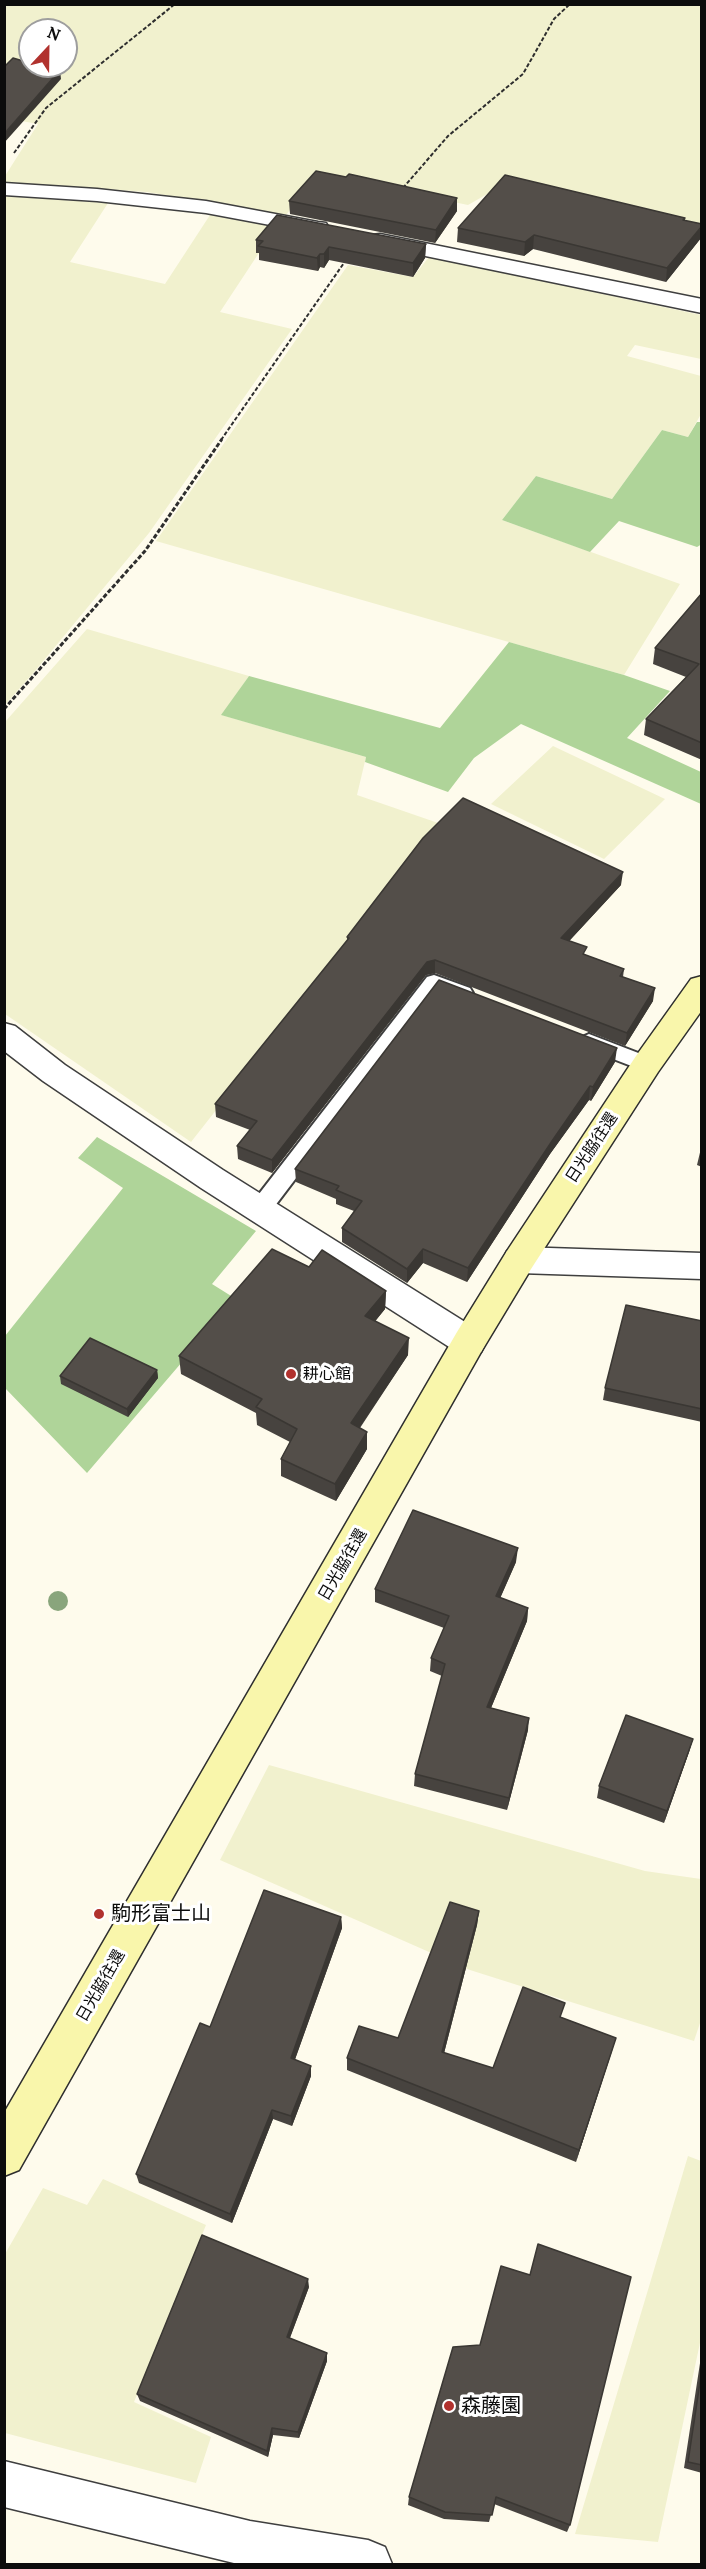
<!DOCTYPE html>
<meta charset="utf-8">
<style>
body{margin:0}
#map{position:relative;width:706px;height:2569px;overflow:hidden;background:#fefbec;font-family:Lora,serif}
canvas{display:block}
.frame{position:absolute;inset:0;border:6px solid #0c0c0c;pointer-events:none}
.north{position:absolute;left:18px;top:18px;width:60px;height:60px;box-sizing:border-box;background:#fff;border:2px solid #9e9e9e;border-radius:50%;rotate:22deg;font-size:16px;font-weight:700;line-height:24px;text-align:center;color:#0c0c0c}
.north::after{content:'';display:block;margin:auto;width:21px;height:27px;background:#b1322e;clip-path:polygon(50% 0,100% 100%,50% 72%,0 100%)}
</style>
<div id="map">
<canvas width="706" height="2569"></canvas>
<div class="frame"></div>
<div class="north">N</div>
</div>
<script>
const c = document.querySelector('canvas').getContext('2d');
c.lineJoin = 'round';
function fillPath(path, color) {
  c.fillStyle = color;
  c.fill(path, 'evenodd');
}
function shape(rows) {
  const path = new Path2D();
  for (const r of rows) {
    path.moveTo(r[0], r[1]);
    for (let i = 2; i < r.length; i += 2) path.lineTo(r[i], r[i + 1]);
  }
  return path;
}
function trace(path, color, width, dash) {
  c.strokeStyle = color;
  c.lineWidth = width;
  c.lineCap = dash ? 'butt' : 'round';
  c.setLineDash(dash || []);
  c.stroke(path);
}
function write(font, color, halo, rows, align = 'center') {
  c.font = font + ' Lora,"Noto Sans JP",serif';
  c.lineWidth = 6;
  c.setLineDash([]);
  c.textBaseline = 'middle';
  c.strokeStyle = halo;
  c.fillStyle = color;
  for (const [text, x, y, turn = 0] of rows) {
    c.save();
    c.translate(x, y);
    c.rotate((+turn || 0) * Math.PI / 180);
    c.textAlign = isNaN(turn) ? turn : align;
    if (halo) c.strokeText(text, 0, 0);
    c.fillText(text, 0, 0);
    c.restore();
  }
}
const farmland = shape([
 [4,5,701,5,701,228,503,185,468,205,318,174,286,215,147,192,5,182,5,176,38,124,5,118],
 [30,30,66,30,66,66,30,66],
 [5,196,108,203,70,262,165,284,210,215,276,227,220,312,292,329,149,533,35,671,5,705],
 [429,257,701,315,701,359,635,345,627,356,701,376,701,414,688,437,662,430,612,499,536,476,502,520,680,584,624,675,156,541,348,265,413,277],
 [87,629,249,676,222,715,366,757,357,795,441,824,191,1142,5,1014,5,722],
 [553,746,665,799,604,859,491,804],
 [269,1765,645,1871,701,1879,702,2017,694,2041,470,1970,220,1860],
 [688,2156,701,2161,701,2338,658,2542,575,2534],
 [103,2179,206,2225,134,2402,211,2437,196,2483,5,2433,5,2254,43,2188,87,2205]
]);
const forest = shape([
 [697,422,701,422,702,544,697,547,619,521,590,552,502,520,536,476,612,499,662,430,688,437],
 [509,642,624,675,670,691,627,738,701,772,701,804,521,724,474,758,448,792,365,762,366,757,221,715,249,676,440,728],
 [97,1137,256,1231,212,1284,236,1299,87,1473,5,1388,5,1336,123,1188,78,1158]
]);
const pathFar1 = shape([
 [14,153,46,108,175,4],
 [403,188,448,136,523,74,554,19,570,4],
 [221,440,346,260]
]);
const path = shape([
 [4,709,145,551,222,439]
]);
const lane = shape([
 [434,975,470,988,473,993,470,998,463,1000,438,991,268,1215,260,1218,252,1215,249,1209,252,1203,427,977,434,975],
 [589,1034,654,1059,657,1064,654,1069,647,1072,582,1047,579,1042,582,1037,589,1034]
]);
const street = shape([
 [4,183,97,189,206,201,318,222,326,223,329,228,326,233,318,234,206,213,97,201,4,195,4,183],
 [380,234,702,299,702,313,372,245,369,240,372,235,380,234],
 [4,1023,15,1026,65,1065,223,1170,481,1332,486,1342,481,1352,469,1356,457,1352,201,1188,43,1081,4,1051,4,1023],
 [519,1247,702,1253,702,1279,519,1273,507,1269,503,1260,507,1251,519,1247],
 [4,2461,250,2521,368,2540,385,2547,392,2564,238,2564,4,2507,4,2461]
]);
const secondary = shape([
 [702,976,702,1010,658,1072,531,1269,481,1352,19,2170,4,2176,4,2113,457,1332,507,1251,636,1056,691,979,702,976]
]);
const trees = [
 [58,1601]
];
const wall = shape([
 [457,198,457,211,435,243,290,214,289,201],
 [685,218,685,221,701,238,666,282,533,249,524,256,457,242,458,228],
 [256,240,426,244,425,258,413,277,329,260,324,268,320,267,318,271,259,260,259,253,256,253],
 [702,593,702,760,644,735,646,719,686,677,653,664,655,648],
 [621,885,569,941,586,955,624,969,623,977,653,1001,625,1046,435,973,426,975,272,1173,238,1159,237,1146,250,1130,216,1117,215,1104,347,941,347,937],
 [615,1062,591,1101,589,1100,550,1154,467,1282,423,1263,407,1283,342,1242,342,1228,354,1211,336,1204,336,1199,296,1182,295,1169],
 [702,1144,702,1167,697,1165],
 [309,1267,386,1291,385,1309,375,1321,408,1355,360,1428,367,1449,336,1501,281,1476,281,1459,290,1442,257,1425,256,1413,181,1374,179,1356],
 [702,1321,702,1422,603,1400,605,1388],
 [157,1370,158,1378,128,1417,61,1384,60,1376],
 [516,1562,500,1598,528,1608,527,1621,491,1708,528,1730,507,1810,414,1786,415,1774,442,1676,430,1671,431,1658,444,1628,375,1602,375,1589],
 [693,1739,689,1752,664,1823,597,1798,599,1786],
 [479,1911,477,1925,444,2053,493,2068,562,2018,616,2038,576,2162,347,2070,347,2058,398,2038],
 [341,1917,342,1928,295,2059,311,2076,292,2126,273,2119,232,2223,139,2183,136,2174,210,2027],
 [309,2287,290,2338,327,2361,299,2438,273,2435,268,2457,140,2401,137,2394],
 [453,2347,570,2525,567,2532,494,2504,489,2522,444,2519,408,2505,409,2497],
 [702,2350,702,2473,684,2468]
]);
const shadedWall = shape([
 [60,70,61,79,4,143,4,134],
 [457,198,457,211,435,243,436,230],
 [702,226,701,238,666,282,667,268],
 [534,235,533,249,524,256,525,242],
 [426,244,425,258,413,277,413,263],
 [329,247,329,260,324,268,324,254],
 [320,254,320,267,318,271,317,258],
 [623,872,621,885,560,951,561,938],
 [435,960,435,973,426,975,272,1173,272,1160,427,962],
 [655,988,653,1001,625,1046,627,1033],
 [617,1048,615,1062,591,1101,593,1087],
 [590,1086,589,1100,550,1154,467,1282,468,1268,552,1141],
 [423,1249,423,1263,407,1283,407,1269],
 [386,1291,385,1309,365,1334,365,1316],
 [409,1338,408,1355,351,1440,351,1423],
 [157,1370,158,1378,128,1417,127,1409],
 [367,1432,367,1449,336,1501,335,1484],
 [518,1548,516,1562,495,1610,496,1596],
 [528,1608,527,1621,486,1720,487,1707],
 [529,1718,528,1730,507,1810,509,1798],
 [693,1739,689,1752,664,1823,667,1811],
 [479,1911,477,1925,441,2065,442,2052],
 [341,1917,342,1928,292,2068,291,2058],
 [616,2038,612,2051,576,2162,579,2150],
 [311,2066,311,2076,292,2126,291,2116],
 [272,2110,273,2119,232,2223,230,2214],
 [308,2279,309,2287,287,2345,287,2337],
 [327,2353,327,2361,299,2438,298,2432],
 [272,2428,273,2435,268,2457,267,2451]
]);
const building = shape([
 [13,58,30,63,30,66,44,66,60,70,4,134,4,67,13,58],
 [316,171,346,177,349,174,457,198,436,230,289,201,316,171],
 [505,175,685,218,683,220,702,224,702,226,667,268,534,235,525,242,458,228,505,175],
 [277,215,426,244,413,263,329,247,324,254,320,254,317,258,258,246,263,241,256,240,277,215],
 [702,593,702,743,646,719,699,664,655,648,702,593],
 [463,798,623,872,561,938,587,947,583,954,624,969,620,976,655,988,627,1033,435,960,427,962,272,1160,237,1146,257,1121,215,1104,349,938,347,937,423,838,463,798],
 [439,980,617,1048,593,1087,590,1086,552,1141,468,1268,423,1249,407,1269,342,1228,362,1201,336,1190,339,1186,295,1169,439,980],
 [272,1249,309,1267,322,1250,386,1291,365,1316,409,1338,351,1423,367,1432,335,1484,281,1459,297,1429,256,1407,262,1399,179,1356,272,1249],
 [626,1305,702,1321,702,1409,605,1388,626,1305],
 [90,1338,157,1370,127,1409,60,1376,90,1338],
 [413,1510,518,1548,496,1596,528,1608,487,1707,529,1718,509,1798,415,1774,445,1664,431,1658,449,1616,375,1589,413,1510],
 [626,1715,693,1739,667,1811,599,1786,626,1715],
 [264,1890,341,1917,291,2058,311,2066,291,2116,272,2110,230,2214,136,2174,200,2023,210,2027,264,1890],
 [450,1902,479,1911,442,2052,493,2068,523,1987,565,2003,560,2017,616,2038,579,2150,347,2058,359,2026,398,2038,450,1902],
 [202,2235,308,2279,287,2337,327,2353,298,2432,272,2428,267,2451,137,2394,202,2235],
 [538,2244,631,2277,570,2525,496,2497,492,2515,445,2512,409,2497,453,2347,480,2345,501,2266,530,2275,538,2244],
 [702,2369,702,2465,688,2462,702,2369]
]);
const markers = [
 [291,1374,6,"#b1322e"],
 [99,1914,6,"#b1322e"],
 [449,2406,6,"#b1322e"]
];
const streetNames = [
 ["日光脇往還",592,1148,-57],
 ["日光脇往還",343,1565,-60],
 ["日光脇往還",101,1986,-60]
];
const poiNames = [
 ["耕心館",303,1374]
];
const nearPoinames = [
 ["駒形富士山",111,1914],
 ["森藤園",461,2406]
];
fillPath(farmland, '#f1f1ce');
fillPath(forest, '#afd499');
trace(lane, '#3f3f3f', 4);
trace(street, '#3f3f3f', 3);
trace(secondary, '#2e2e2e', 3);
trace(pathFar1, '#2e2e2e', 2, [4, 2]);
trace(path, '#2e2e2e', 3, [4.5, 2]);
fillPath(lane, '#fff');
fillPath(street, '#fff');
fillPath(secondary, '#f9f6ab');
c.fillStyle = '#89a57c';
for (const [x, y] of trees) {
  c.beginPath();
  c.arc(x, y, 10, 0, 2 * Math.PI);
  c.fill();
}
fillPath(wall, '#47433f');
fillPath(shadedWall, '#3a3733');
fillPath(building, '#534e49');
trace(building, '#3a3733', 1.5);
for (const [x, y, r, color] of markers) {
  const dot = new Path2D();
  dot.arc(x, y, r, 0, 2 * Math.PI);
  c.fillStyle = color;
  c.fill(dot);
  trace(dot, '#fff', 2);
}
write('16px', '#0c0c0c', '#fff', streetNames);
write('16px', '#0c0c0c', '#fff', poiNames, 'left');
write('20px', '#0c0c0c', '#fff', nearPoinames, 'left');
</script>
